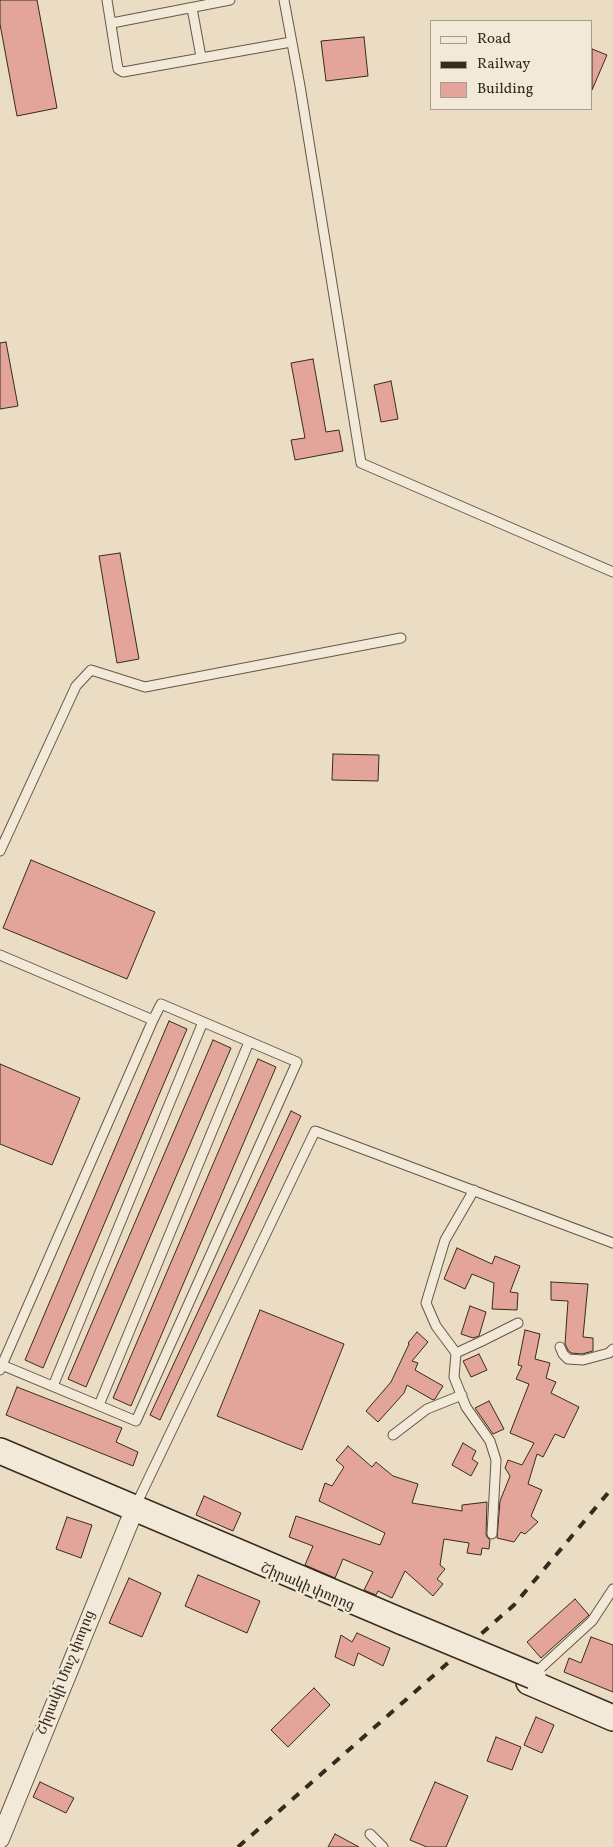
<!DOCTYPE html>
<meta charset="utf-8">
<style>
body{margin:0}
#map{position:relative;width:613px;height:1847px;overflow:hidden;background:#ebddc4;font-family:Vollkorn,serif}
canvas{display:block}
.legend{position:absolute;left:430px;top:20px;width:162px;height:90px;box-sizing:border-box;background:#f2e9d9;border:1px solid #a79d8e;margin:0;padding:6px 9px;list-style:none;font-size:15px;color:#372b1e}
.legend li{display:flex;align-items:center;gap:10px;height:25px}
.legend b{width:25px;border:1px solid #a79d8e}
</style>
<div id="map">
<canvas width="613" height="1847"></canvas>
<ul class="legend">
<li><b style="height:6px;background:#f2e9d9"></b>Road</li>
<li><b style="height:6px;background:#372b1e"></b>Railway</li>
<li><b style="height:14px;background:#e3a59a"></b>Building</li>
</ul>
</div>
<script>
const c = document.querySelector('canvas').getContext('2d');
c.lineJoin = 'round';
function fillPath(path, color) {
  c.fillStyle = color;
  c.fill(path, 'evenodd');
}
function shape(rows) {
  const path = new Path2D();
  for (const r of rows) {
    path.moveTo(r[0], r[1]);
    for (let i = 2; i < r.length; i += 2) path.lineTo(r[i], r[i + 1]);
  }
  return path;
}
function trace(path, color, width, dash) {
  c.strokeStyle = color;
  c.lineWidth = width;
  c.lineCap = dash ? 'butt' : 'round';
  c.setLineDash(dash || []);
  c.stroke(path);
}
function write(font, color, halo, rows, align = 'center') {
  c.font = font + ' Vollkorn,"Noto Serif Armenian",serif';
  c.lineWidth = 4.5;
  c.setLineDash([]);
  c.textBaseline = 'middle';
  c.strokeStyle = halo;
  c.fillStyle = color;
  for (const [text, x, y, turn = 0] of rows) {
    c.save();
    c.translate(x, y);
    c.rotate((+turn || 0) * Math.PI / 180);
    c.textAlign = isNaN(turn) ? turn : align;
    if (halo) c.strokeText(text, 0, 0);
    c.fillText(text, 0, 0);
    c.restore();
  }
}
const building = shape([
 [0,0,37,0,57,108,17,116,0,24,0,0],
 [364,37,368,76,326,81,321,41,364,37],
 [592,49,607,55,592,90,592,49],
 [6,342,18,406,0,409,0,343,6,342],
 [313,359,326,432,339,430,343,451,295,460,291,440,305,438,291,363,313,359],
 [391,381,398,419,381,422,374,385,391,381],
 [120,553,139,659,117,663,99,556,120,553],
 [333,754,379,755,378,781,332,780,333,754],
 [31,860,155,912,127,979,3,928,31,860],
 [169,1021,187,1029,43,1368,25,1360,169,1021],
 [213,1040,231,1048,86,1387,68,1379,213,1040],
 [258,1059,276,1067,131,1406,113,1398,258,1059],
 [0,1064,80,1098,52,1165,0,1144,0,1064],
 [291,1111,301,1116,160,1420,150,1415,291,1111],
 [457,1248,492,1264,495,1256,520,1266,510,1292,518,1293,517,1310,492,1309,494,1283,472,1274,465,1289,444,1279,457,1248],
 [551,1282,588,1284,583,1337,593,1338,593,1351,582,1354,571,1353,568,1350,565,1344,568,1301,551,1300,551,1282],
 [470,1306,486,1312,479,1336,473,1338,461,1334,470,1306],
 [260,1310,344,1344,302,1450,217,1416,260,1310],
 [525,1330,540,1334,535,1359,550,1363,546,1378,556,1382,551,1393,579,1407,564,1438,555,1434,543,1457,537,1454,528,1484,542,1490,531,1516,538,1522,525,1534,521,1532,514,1542,497,1538,500,1501,510,1476,505,1468,508,1460,522,1465,534,1443,510,1433,529,1384,516,1379,522,1366,518,1365,525,1330],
 [417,1332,428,1342,412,1361,418,1363,415,1370,443,1386,435,1399,433,1400,407,1385,404,1393,378,1422,366,1411,391,1382,409,1344,408,1343,417,1332],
 [479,1354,487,1370,471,1377,463,1361,479,1354],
 [17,1387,122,1428,116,1442,138,1452,133,1466,6,1415,17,1387],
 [489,1401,504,1429,493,1434,475,1408,489,1401],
 [463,1443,476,1451,472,1459,478,1463,471,1476,452,1465,463,1443],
 [348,1446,372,1467,376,1462,393,1476,418,1484,412,1503,462,1511,462,1505,487,1502,486,1534,487,1537,490,1540,489,1549,482,1548,481,1555,467,1553,469,1543,444,1539,440,1565,445,1569,437,1579,443,1584,433,1596,405,1571,392,1598,378,1591,376,1595,364,1590,373,1572,343,1559,335,1578,305,1565,313,1546,289,1537,296,1516,380,1545,385,1533,319,1501,325,1483,332,1486,344,1467,336,1460,348,1446],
 [204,1496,241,1513,233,1531,196,1515,204,1496],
 [67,1517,92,1525,81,1558,56,1549,67,1517],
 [198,1575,260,1601,247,1633,185,1606,198,1575],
 [129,1578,161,1593,142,1637,109,1623,129,1578],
 [575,1599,589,1615,541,1658,527,1642,575,1599],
 [357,1633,390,1648,383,1666,358,1653,354,1666,335,1657,341,1635,352,1642,357,1633],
 [591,1637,613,1645,613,1692,564,1672,569,1658,581,1663,591,1637],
 [314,1688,330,1705,288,1747,271,1730,314,1688],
 [536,1717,554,1725,542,1753,524,1745,536,1717],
 [496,1737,521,1747,512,1770,487,1761,496,1737],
 [40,1782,74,1798,66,1813,33,1797,40,1782],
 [435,1782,468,1796,446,1847,427,1847,410,1840,435,1782],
 [335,1834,359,1847,328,1847,335,1834]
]);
const service = shape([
 [107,0,118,69,123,72,291,42],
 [284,0,300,86,361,463,613,572],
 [192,8,201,57],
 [112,23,230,0],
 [0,851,76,686,91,670,145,687,401,638],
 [0,955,153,1020],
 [474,1190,445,1240,426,1303,436,1326,456,1353,454,1377,466,1407,490,1441,496,1460,492,1534],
 [560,1347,563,1354,568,1359,583,1360,609,1353,613,1349],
 [456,1353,480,1342,518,1323],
 [0,1370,2,1365,153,1020,161,1004,297,1062,136,1421,2,1365],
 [53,1386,203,1022],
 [99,1405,249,1042],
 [393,1435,427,1409,462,1395],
 [135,1507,315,1131,613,1243],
 [533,1675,592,1621,613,1589],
 [370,1834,383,1847]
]);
const minor = shape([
 [0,1839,135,1508]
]);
const secondary = shape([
 [0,1451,403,1622],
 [529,1682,613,1718]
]);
const rail = shape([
 [238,1847,514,1605,613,1487]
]);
const secondaryBridge = shape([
 [403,1622,533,1676]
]);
const streetNames = [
 ["Շիրակի փողոց",307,1588,23],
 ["Շիրակի Մուշ փողոց",67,1673,-68]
];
fillPath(building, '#e3a59a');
trace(building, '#372b1e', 1);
trace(service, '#645848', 11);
trace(minor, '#645848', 20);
trace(secondary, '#372b1e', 28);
trace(service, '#f2e9d9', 9);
trace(minor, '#f2e9d9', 18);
trace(secondary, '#f2e9d9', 25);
trace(rail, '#372b1e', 4, [9, 9]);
trace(secondaryBridge, '#372b1e', 28, []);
trace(secondaryBridge, '#f2e9d9', 25);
write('14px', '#372b1e', '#f2e9d9', streetNames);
</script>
